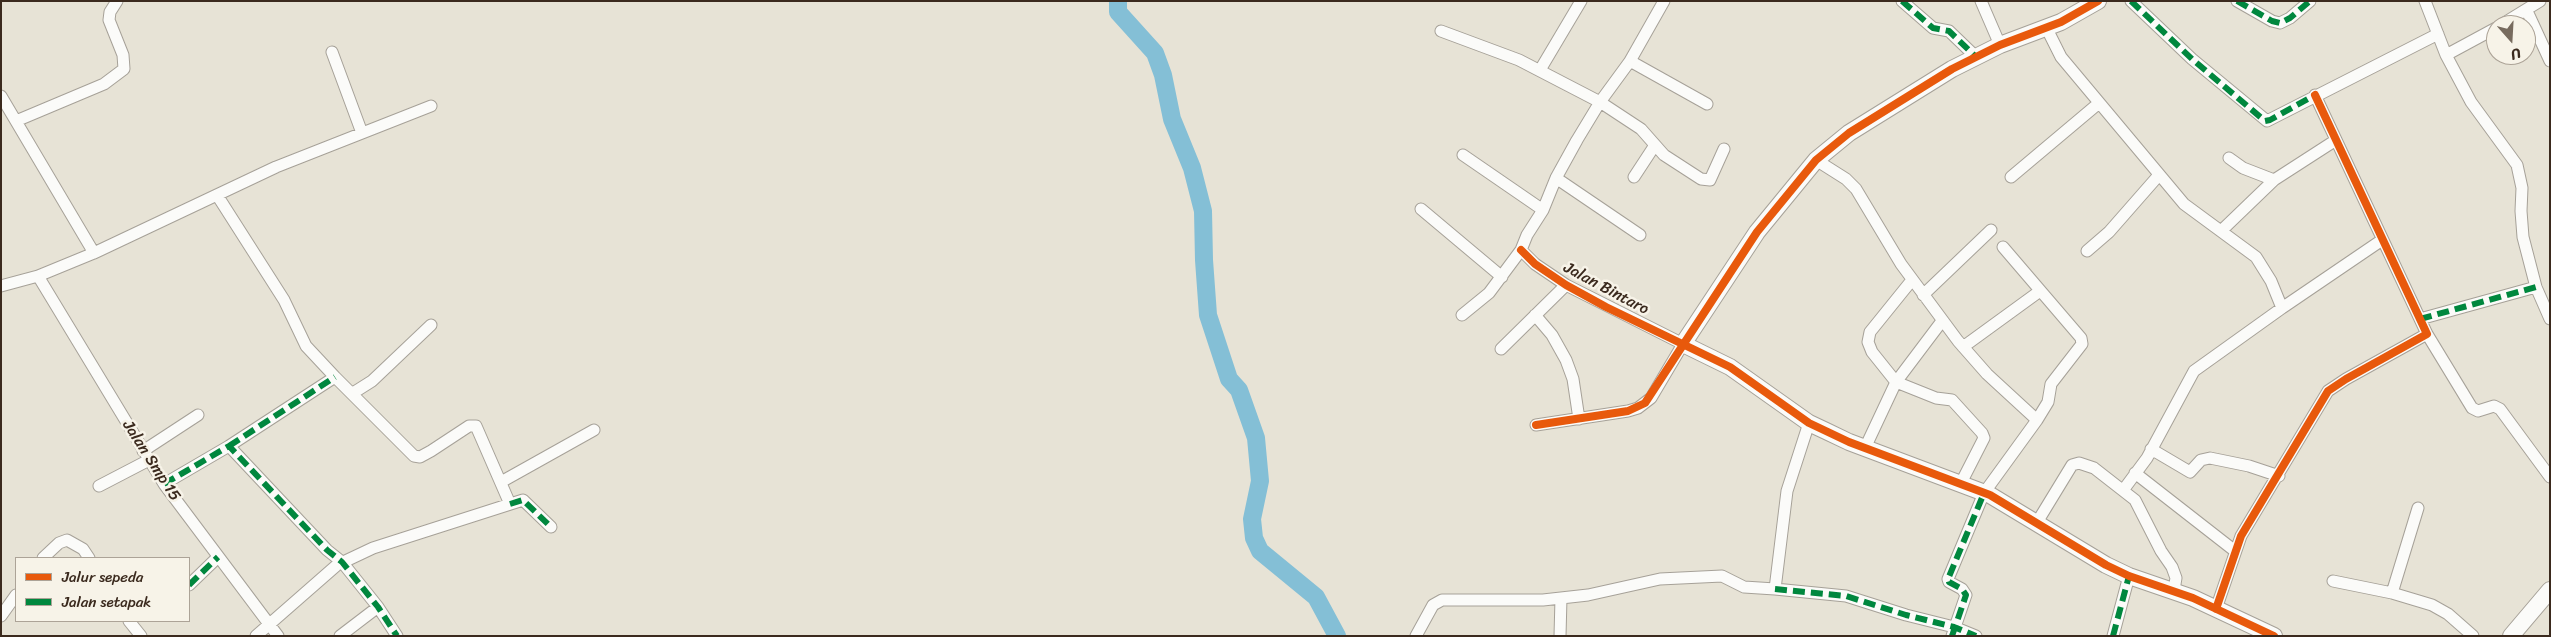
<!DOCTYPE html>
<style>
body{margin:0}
#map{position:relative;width:2551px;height:637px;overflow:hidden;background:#e7e3d6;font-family:Sriracha,sans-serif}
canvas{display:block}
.frame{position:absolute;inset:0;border:2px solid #3b2a1e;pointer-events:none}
.legend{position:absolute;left:15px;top:557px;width:175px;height:65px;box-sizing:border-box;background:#f7f3e8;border:1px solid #aca397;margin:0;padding:6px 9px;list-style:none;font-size:15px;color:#3b2a1e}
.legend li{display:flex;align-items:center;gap:10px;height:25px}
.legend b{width:25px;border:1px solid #aca397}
.north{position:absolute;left:2486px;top:15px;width:50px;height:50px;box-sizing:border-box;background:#f7f3e8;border:1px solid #aca397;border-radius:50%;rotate:161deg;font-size:14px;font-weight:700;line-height:20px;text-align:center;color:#3b2a1e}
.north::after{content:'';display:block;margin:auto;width:18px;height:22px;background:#776b5e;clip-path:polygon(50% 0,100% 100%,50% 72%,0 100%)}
</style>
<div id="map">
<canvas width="2551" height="637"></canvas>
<div class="frame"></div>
<ul class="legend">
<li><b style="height:6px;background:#e8590c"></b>Jalur sepeda</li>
<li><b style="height:6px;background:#00873e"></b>Jalan setapak</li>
</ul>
<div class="north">U</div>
</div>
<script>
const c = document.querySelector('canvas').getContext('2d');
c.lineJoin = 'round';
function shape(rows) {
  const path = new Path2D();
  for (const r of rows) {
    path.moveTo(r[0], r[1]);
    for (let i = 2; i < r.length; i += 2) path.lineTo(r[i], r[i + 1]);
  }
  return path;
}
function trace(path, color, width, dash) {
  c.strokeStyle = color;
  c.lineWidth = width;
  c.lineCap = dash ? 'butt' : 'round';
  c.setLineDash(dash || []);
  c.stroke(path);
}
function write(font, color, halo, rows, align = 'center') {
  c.font = font + ' Sriracha,sans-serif';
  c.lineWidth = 5;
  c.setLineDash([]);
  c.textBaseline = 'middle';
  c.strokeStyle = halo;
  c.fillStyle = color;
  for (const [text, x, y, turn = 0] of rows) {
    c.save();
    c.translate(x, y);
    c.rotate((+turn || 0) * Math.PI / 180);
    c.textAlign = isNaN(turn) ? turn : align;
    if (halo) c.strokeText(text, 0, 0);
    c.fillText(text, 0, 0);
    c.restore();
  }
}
const river = shape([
 [1118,1,1118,12,1155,53,1163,75,1172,119,1192,168,1203,211,1204,260,1208,315,1229,379,1239,390,1256,438,1260,481,1252,519,1254,538,1260,551,1316,597,1337,636]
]);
const street = shape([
 [1902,1,1933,28,1949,31,1976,57],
 [1981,1,2000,45],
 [2131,1,2192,59,2267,121,2438,34],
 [2237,1,2272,21,2280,23,2290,18,2310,1],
 [2425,1,2446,55,2471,102,2517,165,2522,188,2521,211,2523,237,2536,287,2550,319],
 [2527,11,2550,61],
 [2501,25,2540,1],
 [2046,27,2061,57,2184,204,2256,257,2271,281,2282,308],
 [1441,31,1519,60,1600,102,1641,129,1664,155,1701,179,1710,180,1724,149],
 [332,52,362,133],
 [2446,55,2496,28],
 [1630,61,1707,104],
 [1540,70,1581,1],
 [1,96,94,253,38,276,1,286],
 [16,121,104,84,124,69,123,55,109,20,110,12,117,1],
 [1463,155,1543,210],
 [2229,158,2243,168,2274,180,2336,140],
 [1816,160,1846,179,1856,189,1901,264,1958,341,1987,374,2037,420],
 [1634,177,1655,145],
 [2011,177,2099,103],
 [1556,178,1640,235],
 [217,195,284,300,306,346,335,377,414,456,420,457,431,451,469,426,476,426,510,504],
 [1421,209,1502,277],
 [2221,231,2274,180],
 [1521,250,1535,264,1566,285,1683,344,1651,398,1638,408,1628,411,1536,425],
 [2087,251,2109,232,2159,175],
 [94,253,276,167,431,106],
 [38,276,164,484,278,636],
 [1912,280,1870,332,1868,342,1872,352,1896,382,1936,398,1952,400,1982,433,1984,438,1961,483],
 [1923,295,1991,230],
 [1462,315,1489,293,1521,250,1527,235,1543,210,1556,178,1577,140,1600,102,1630,61,1664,1],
 [1535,315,1552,335,1566,360,1573,379,1579,419],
 [2420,319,2536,287],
 [2427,334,2472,408,2478,411,2494,406,2500,409,2550,477],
 [1963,347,2040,291],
 [1501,349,1566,285],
 [353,393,372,381,431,325],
 [229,446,335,377],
 [1865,448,1896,382,1942,321],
 [2151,449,2190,472,2201,460,2210,458,2249,466,2279,476],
 [143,451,198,415],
 [2135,473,2235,551],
 [501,482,594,430],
 [164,484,229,446,327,550,342,562,378,607,397,636],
 [99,486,149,460],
 [2124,489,2147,458,2194,371,2282,308,2382,240],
 [2036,524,2072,465,2079,463,2094,468,2135,500,2161,551,2172,567,2176,578,2174,590],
 [43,558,59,543,67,540,83,549,89,558],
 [2333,581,2392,593,2432,605,2448,614,2473,636],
 [189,585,218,557],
 [1775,589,1846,596,1906,615,1954,627,1976,636],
 [2392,593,2418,508],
 [2216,609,2241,536,2328,391,2346,379,2427,334,2315,95],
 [1,616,16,595],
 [129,621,141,636],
 [256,636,337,565,373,548,523,500,551,527],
 [340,636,378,607],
 [1416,636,1433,605,1442,600,1543,600,1588,595,1660,579,1722,576,1744,587,1775,589,1787,491,1809,423],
 [1560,636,1561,598],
 [1952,636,1966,595,1962,589,1949,582,1948,579,1984,493,2037,420,2048,402,2051,384,2082,344,2081,338,2003,247],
 [2113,636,2129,576]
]);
const secondary = shape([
 [2098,1,2061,22,2000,45,1952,69,1849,133,1816,160,1757,232,1683,344,1730,367,1809,423,1826,431,1849,442,1990,495,2106,565,2129,576,2193,598,2274,636],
 [2511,636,2550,590]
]);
const quiet = shape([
 [1902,1,1933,28,1949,31,1976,57],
 [2131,1,2192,59,2265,121,2270,120,2315,95],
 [2237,1,2272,21,2280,23,2290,18,2310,1],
 [2420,319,2536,287],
 [229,446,335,377],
 [164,484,229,446,327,550,342,562,378,607,397,636],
 [510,504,523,500,551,527],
 [189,585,218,557],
 [1775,589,1846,596,1906,615,1954,627,1976,636],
 [1952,636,1966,595,1962,589,1949,582,1948,579,1984,493],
 [2113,636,2129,576]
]);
const cycleway = shape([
 [1521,250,1535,264,1566,285,1606,307,1730,367,1809,423,1849,442,1990,495,2106,565,2129,576,2193,598,2274,636],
 [1536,425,1628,411,1645,403,1757,232,1816,160,1849,133,1952,69,2000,45,2061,22,2098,1],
 [2216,609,2241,536,2328,391,2346,379,2427,334,2315,95]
]);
const streetNames = [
 ["Jalan Bintaro",1606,289,28],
 ["Jalan Smp 15",151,461,57]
];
trace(river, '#84bfd6', 18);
trace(street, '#a6a198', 13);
trace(secondary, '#a6a198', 18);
trace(street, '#fbfbf9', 11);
trace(secondary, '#fbfbf9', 16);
trace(quiet, '#00873e', 6, [12, 6]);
trace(cycleway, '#e8590c', 8);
write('16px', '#3b2a1e', '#f7f3e8', streetNames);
</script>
